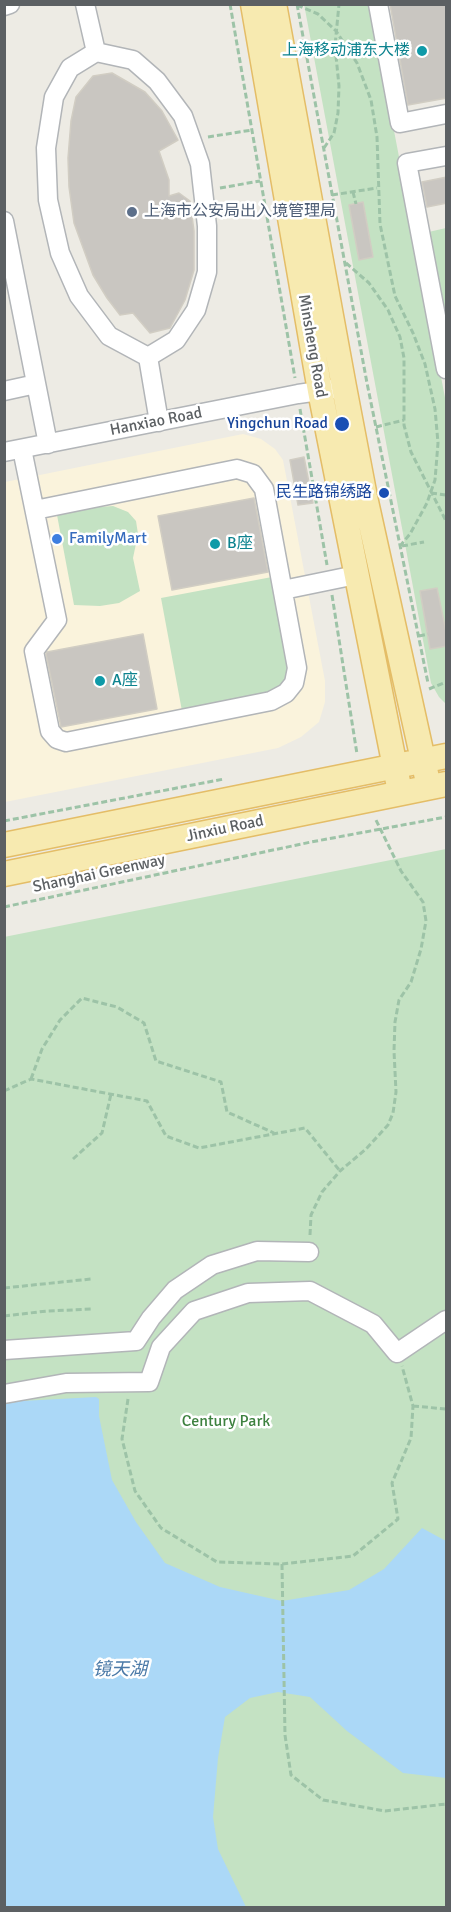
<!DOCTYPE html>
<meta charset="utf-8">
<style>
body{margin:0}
#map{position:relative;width:451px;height:1912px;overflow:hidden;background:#edebe4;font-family:Signika,sans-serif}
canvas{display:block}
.frame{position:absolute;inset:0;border:6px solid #5c6063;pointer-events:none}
</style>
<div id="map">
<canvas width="451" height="1912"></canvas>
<div class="frame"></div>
</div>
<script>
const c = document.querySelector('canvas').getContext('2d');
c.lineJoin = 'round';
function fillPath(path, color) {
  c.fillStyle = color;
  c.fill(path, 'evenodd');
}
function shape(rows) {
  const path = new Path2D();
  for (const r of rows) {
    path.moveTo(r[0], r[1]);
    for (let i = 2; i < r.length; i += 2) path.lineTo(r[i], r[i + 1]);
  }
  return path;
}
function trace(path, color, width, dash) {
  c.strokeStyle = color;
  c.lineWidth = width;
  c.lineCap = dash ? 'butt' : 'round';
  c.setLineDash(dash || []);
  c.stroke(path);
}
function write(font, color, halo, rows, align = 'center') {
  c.font = font + ' Signika,"Noto Sans SC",sans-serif';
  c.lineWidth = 5;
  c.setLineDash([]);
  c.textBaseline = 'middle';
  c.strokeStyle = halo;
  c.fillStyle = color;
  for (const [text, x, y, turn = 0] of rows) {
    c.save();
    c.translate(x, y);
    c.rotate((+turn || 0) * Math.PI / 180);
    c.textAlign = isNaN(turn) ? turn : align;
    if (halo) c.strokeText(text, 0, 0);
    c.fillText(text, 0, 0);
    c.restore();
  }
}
const commercial = shape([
 [243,434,261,439,275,449,283,460,325,681,325,702,319,722,301,737,278,748,5,802,5,482]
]);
const green = shape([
 [304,4,370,5,446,403,446,704,439,697,431,683],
 [446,228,446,369,420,234],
 [113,506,128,512,136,521,138,534,133,558,140,591,119,603,100,606,74,605,57,515,99,507],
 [272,577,288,665,286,677,279,687,268,693,182,711,161,598],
 [446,849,446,1907,5,1907,4,937]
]);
const water = shape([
 [96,1397,99,1399,99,1416,112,1480,136,1522,165,1563,220,1587,282,1601,349,1590,384,1569,422,1528,446,1541,446,1778,403,1773,347,1731,310,1697,278,1692,250,1698,225,1717,218,1758,213,1817,218,1849,246,1907,5,1907,5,1404,22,1401]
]);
const building = shape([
 [390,4,447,4,447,98,408,105,390,4],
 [112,73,145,92,162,111,178,140,159,151,169,180,169,196,179,193,190,201,194,231,194,270,185,300,170,328,150,333,133,313,120,315,107,298,93,275,74,223,69,187,68,158,71,121,76,97,93,76,112,73],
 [447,177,447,203,427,207,422,182,447,177],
 [363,202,373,257,359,260,349,205,363,202],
 [304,457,313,503,298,505,290,460,304,457],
 [254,498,268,572,172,590,158,516,254,498],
 [437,588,447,636,447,646,430,649,420,591,437,588],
 [143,634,157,709,61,727,46,654,47,652,143,634]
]);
const path = shape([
 [230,4,295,378],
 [297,4,367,383,428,683],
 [297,5,318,14,336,31,357,63,371,100,377,137,380,224,395,296,413,333,425,364,435,409,438,443,435,480,427,503,410,534,400,546],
 [208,137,252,130],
 [324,148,334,133,338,113,339,86,335,46,339,4],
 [220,188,260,181],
 [353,192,356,204],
 [332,195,377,188],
 [346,263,369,283,388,310,400,337,404,358,404,425,411,452,446,521],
 [300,409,327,565],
 [376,427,404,420],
 [431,493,446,495],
 [402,546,424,542],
 [332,595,357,754],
 [419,636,428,634],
 [429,689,446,682],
 [4,821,224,779],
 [4,907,311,842,446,817],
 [31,1079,42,1049,60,1020,82,998,117,1007,144,1023,156,1061,221,1082,227,1112,274,1133],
 [4,1091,31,1079,147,1101,166,1136,199,1148,305,1128,340,1171],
 [73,1159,102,1133,111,1094],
 [310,1235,311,1215,322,1192,340,1171,366,1149,388,1125,393,1113,396,1092,394,1051,395,1022,399,1000,411,982,421,949,426,921,423,902,401,871,375,818],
 [4,1288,91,1279],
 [4,1316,47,1311,93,1309],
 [128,1399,122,1439,135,1491,161,1528,217,1562,282,1564,353,1556,398,1519,392,1483,411,1438,413,1406,402,1366],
 [413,1406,446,1409],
 [282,1564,285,1735,291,1775,323,1800,385,1811,446,1804]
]);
const minor = shape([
 [85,4,96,52],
 [378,4,400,123,446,114],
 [4,6,10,4],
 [96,52,133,60,157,81,183,116,200,164,207,226,207,272,196,310,176,340,148,357,109,336,79,296,60,253,48,200,46,148,54,97,70,68,96,52],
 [446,156,407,163,446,369],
 [4,221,48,444],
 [148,357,159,422],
 [4,391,36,384],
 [22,449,57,620,34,651,50,731,57,739,66,742,271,701,286,693,294,683,297,668,264,489,253,474,237,469,35,510],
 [4,452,298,394,333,389],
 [283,590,356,575],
 [4,1350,136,1341,151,1318,175,1290,212,1265,257,1251,309,1252],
 [4,1394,66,1383,149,1382,161,1347,194,1311,248,1293,310,1291,373,1324,397,1353,446,1320]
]);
const major = shape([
 [253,4,320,391,400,792],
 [274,4,344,387,365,497,429,787],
 [4,845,446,756],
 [4,874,446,784]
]);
const markers = [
 [422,51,6,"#0f9aa8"],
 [132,212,6,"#5c6f8a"],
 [342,424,8,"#1a4fb4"],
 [384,493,6,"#1a4fb4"],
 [57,539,6,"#3f7fe0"],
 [215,544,6,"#0f9aa8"],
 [100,681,6,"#0f9aa8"]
];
const cultureNames = [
 ["上海移动浦东大楼",410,51,"right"],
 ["B座",227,544],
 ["A座",112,681]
];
const serviceNames = [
 ["上海市公安局出入境管理局",144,212]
];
const streetNames = [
 ["Minsheng Road",312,346,80],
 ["Hanxiao Road",156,422,-11],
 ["Jinxiu Road",225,829,-12],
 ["Shanghai Greenway",99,874,-12]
];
const transitNames = [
 ["Yingchun Road",328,424],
 ["民生路锦绣路",372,493]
];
const shopNames = [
 ["FamilyMart",69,539]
];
const parkNames = [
 ["Century Park",226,1422]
];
const waterNames = [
 ["镜天湖",120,1670]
];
fillPath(commercial, '#faf3dc');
fillPath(green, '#c4e2c3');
fillPath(water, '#abd8f7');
fillPath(building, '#c9c6c1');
trace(building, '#d1cdc3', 1.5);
trace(minor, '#b2b5b8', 21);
trace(major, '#e4bd67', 27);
trace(path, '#9dc3a7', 3, [6, 3]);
trace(minor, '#fff', 18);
trace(major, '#f7eab0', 24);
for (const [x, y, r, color] of markers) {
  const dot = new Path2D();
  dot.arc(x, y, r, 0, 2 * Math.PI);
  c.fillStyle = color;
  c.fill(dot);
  trace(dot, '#fff', 2);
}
write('16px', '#0d838f', '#fff', cultureNames, 'left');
write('16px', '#4e5e75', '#fff', serviceNames, 'left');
write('16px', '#5c6063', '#fff', streetNames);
write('16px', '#164399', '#fff', transitNames, 'right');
write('16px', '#366cbe', '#fff', shopNames, 'left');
write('16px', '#3d813f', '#fff', parkNames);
write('italic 18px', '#4a79a7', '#fff', waterNames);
</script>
